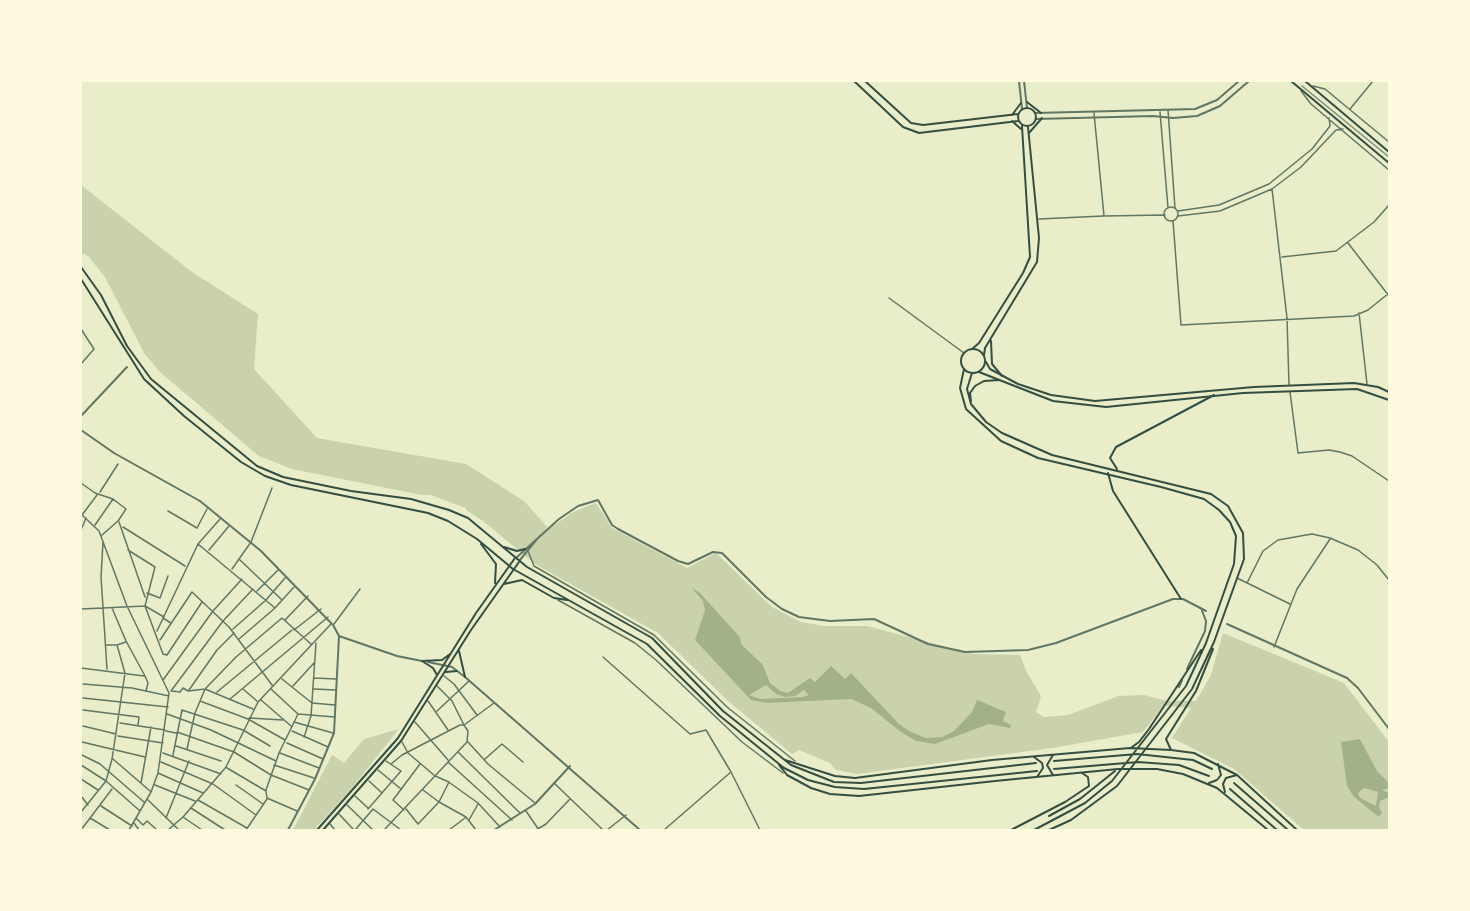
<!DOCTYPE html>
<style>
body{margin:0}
#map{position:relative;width:1470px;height:911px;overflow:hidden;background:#e9edc9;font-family:Barlow,sans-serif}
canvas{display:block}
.frame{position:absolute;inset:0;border:82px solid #fefae0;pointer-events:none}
</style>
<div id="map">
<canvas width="1470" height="911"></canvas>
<div class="frame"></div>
</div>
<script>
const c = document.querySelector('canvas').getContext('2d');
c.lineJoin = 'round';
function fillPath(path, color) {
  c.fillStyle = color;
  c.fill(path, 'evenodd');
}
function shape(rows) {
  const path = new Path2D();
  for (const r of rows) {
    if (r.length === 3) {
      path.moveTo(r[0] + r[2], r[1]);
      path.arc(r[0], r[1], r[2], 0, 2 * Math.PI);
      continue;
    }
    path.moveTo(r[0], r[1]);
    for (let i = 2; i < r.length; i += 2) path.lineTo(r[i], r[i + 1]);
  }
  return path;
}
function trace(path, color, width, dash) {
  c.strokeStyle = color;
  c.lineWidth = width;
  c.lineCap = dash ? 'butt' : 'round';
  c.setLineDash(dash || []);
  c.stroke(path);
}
const green = shape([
 [81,185,192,272,258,314,254,369,317,438,466,464,524,501,549,529,573,512,596,503,612,528,687,568,716,553,772,607,801,622,824,626,867,626,973,654,1020,655,1026,671,1041,696,1036,712,1044,717,1068,715,1118,696,1144,695,1167,701,1196,701,1211,675,1223,633,1344,683,1389,742,1389,830,1304,830,1234,769,1172,738,1191,708,1163,706,1143,732,1052,748,857,774,836,770,830,763,799,750,792,754,728,701,658,633,535,564,483,521,466,510,466,508,431,495,422,495,292,469,259,456,160,372,144,353,105,277,88,256,81,253],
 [399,729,352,788,314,830,293,830,332,755,344,763,364,739]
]);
const water = shape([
 [692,588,699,592,739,636,742,645,763,665,770,683,780,691,788,693,810,678,815,682,831,666,845,679,851,673,898,723,909,731,926,738,942,737,954,731,972,712,977,700,1006,712,1003,721,1011,725,1010,728,989,724,935,744,916,741,901,732,871,708,851,699,767,703,751,700,695,640,705,610,703,601],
 [766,685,776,694,785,697,795,696,804,690,809,695,802,697,761,699,749,695],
 [1360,739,1377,771,1389,783,1389,788,1382,790,1389,793,1389,797,1380,801,1379,807,1382,813,1379,817,1354,797,1347,786,1341,742],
 [1364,788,1378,792,1376,806,1360,798,1358,793]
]);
const minor = shape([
 [1313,86,1325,89,1389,142],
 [1301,91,1311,104,1389,170],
 [1350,109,1373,81],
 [1168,110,1175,208],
 [1160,112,1168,208],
 [1094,113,1104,216,1165,215],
 [1272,189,1287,318,1289,385],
 [1171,214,7],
 [1178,211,1219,205,1269,184,1312,149,1330,126,1329,118],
 [1178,216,1220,211,1272,189,1301,167,1336,130,1343,129],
 [1039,219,1103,216],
 [1173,221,1181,325,1354,316,1368,310,1389,293],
 [1348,243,1389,296],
 [1282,257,1336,251,1374,222,1389,205],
 [889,298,964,353],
 [1359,313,1367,384],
 [81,329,94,349,81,364],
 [1290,392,1298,453,1329,450,1340,452,1352,456,1389,481],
 [81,483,95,493,113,499,126,509,118,521,102,535],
 [100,492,118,464],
 [168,511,197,528,207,509],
 [81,514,99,531,127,606,169,693,158,773,151,792,129,830],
 [82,515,97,495],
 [119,522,145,597],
 [95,525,113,499],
 [123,527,185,566],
 [81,530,86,518],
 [103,542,101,577,107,669],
 [198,544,275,608],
 [128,550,155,567,145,606,163,654,167,655,202,602],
 [209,550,229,526],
 [528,551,534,566,654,635,727,707,795,761],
 [240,560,282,600],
 [232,569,251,542,272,488],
 [1237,578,1290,604],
 [1247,583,1263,551,1278,540,1312,534,1330,538,1358,550,1377,565,1389,580],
 [257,591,278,570],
 [147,593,160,598,168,576],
 [558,600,635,643,656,660,742,742,783,773],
 [112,608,126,641,145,676,148,683,146,691],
 [81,609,145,606,164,617],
 [163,618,171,623],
 [285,620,308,596],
 [334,624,360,589],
 [233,629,266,600,285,578],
 [294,630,321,609],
 [157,631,198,544,220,519],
 [239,639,275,608,294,587],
 [160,640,192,592,229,627,272,685],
 [106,645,116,645],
 [1274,647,1297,589,1330,539],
 [603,657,690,734,706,730,731,772,760,830],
 [81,663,81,756],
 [81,668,144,676],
 [444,676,454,684,477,715],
 [314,678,336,679],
 [282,679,312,703,335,705],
 [163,680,213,611,242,579],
 [83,684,132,688,169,696],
 [293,686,314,663],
 [437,686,452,701,464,725,494,703],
 [243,689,257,701],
 [271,689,298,714,335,717],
 [314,689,336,690],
 [189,690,217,650,234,633],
 [171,691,223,621,253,589],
 [172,691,180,692,183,688,188,691,205,689,253,709],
 [217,692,292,630],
 [83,698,168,707],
 [230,699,328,617],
 [261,700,291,726],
 [200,701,248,719,285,740],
 [428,701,448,730],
 [83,710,139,717,138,725],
 [437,711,469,681],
 [167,714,211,730,276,761],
 [249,718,283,720],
 [294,722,333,733],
 [415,722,448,760],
 [120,723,165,730],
 [83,726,116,734],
 [166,731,176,733],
 [292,731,328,747],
 [177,732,234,752,271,775,309,790],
 [118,736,163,743],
 [304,737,311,716,316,643],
 [82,742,145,757],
 [402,742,408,753,435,776,449,782,439,802,418,824,406,809],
 [468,742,488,764,535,803],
 [287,743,323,759],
 [176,746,221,761],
 [187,749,195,713,205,689,236,657,282,618,311,644],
 [458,752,520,813],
 [163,753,221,774],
 [280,753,319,768],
 [82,755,100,764,144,802],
 [173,755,182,710,243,730,270,746],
 [113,759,150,791],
 [485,759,502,744,523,762],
 [161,762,213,784,256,815],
 [448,762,512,820],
 [81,765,106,781,140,811],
 [274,765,314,778],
 [227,768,266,791,267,798,297,811],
 [378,770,401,789],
 [158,773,203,793],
 [81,779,98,790],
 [369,781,382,793],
 [141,783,151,727],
 [450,783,478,803,500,827],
 [554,783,603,830],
 [155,785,195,801],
 [236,785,263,804],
 [266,790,279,753,298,714],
 [423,790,439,802,466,817,476,830],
 [81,796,88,805],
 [355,796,368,808],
 [148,800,179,830],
 [198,800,247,828],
 [347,805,373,830],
 [101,806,132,826],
 [191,808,225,830],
 [368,809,401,771,386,761],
 [404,810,393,800,420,764],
 [526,811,539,830],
 [81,812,106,781,112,759,125,673,117,645,126,642],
 [339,814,353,829],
 [183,817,202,830],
 [90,818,110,830],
 [166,818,189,761],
 [137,819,143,825,147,821,157,830],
 [469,820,478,804],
 [134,823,139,830],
 [330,824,335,830],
 [81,830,112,789],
 [168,830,183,817,226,767,258,702,331,624],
 [246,830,267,799],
 [355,830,373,809,401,830],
 [384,830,467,742,468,731,464,725,460,725,402,755,391,764],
 [449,830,465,818],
 [536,830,546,824,570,799],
 [607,830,626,815],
 [664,830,731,772]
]);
const tertiary = shape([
 [1019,81,1022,109],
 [1024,81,1027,108],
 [1035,113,1195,109,1217,100,1239,81],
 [1036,119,1153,116,1173,118,1197,116,1220,106,1249,81],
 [81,416,127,367],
 [81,430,114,453,200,501,261,551,333,625,339,636,334,733,315,779,288,830],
 [516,558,559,519,578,506,598,500,612,525,618,529,678,561,688,564,713,552,722,553,766,597,782,609,799,617,830,621,874,619,928,644,965,652,1028,650,1056,643,1173,599,1183,599,1206,611],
 [520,560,537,539],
 [1227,624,1347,678,1358,688,1389,729],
 [339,636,397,656,422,661],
 [428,662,452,667,465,677,640,830],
 [1187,669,1205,631,1206,621,1201,608],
 [1179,687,1182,680],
 [494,830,535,804,570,766]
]);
const secondary = shape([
 [1291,81,1389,163],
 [1305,81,1389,152],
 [986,362,990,369,1018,384,1051,395,1095,401,1254,387,1354,383,1378,387,1389,392],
 [979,372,1053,401,1106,407,1243,393,1357,389,1389,400]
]);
const primary = shape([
 [854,81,903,127,919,133,1018,121],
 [865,81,911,123,923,125,1018,114],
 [1027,102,1041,113],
 [1027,117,9],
 [1012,115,1021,103],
 [1012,121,1021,129],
 [1029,133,1042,118],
 [81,267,101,295,127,346,151,379,257,466,283,477,351,491,411,499,449,510,468,518,527,567,652,638,723,711,791,765,834,782,861,783,1036,763],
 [81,279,144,379,184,416,241,462,265,476,291,485,428,513,448,521,477,539,513,569,647,644,720,716,784,768,808,780,835,787,864,789,1037,771],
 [991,341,992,364,1002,376],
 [973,361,12],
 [972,349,979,343,1023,273,1030,257,1022,126],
 [984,355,985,348,1037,262,1039,238,1028,127],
 [964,369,960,388,966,409,1001,441,1038,458,1161,487,1204,499,1219,510,1230,522,1236,536,1234,564,1206,643,1186,686,1112,781,1085,803,1034,830],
 [972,373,967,389,971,404,986,422,1002,433,1052,455,1211,494,1228,506,1243,533,1244,559,1214,642,1192,689,1117,786,1071,820,1049,830],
 [971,401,970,393,975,386,984,381,999,380],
 [1117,469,1110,458,1116,447,1214,395],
 [1108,473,1113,491,1181,599],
 [481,544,496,564,495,583],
 [504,547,517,551,525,549],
 [504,584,522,580,554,598,567,600],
 [459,651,465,677],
 [422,661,442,660,450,654],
 [422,661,433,668,437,675],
 [446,672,457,671],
 [1132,747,1139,742,1149,729,1201,650],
 [1171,750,1166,739,1196,691,1213,649],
 [1053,755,1047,765,1053,775],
 [1034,757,1042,763,1043,768,1037,777],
 [785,760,835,776,855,778,992,760,1130,748,1171,750,1194,753,1237,775,1297,830],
 [1054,761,1137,754,1193,760,1212,769],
 [779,765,787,775,811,788,830,794,859,796,995,781,1118,769,1157,769,1183,774,1217,788,1268,830],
 [1054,769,1138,762,1179,765,1209,776],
 [1209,783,1217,780,1221,775,1218,764],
 [1234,783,1288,830],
 [1230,789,1277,830],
 [1225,792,1223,784,1226,778,1237,775],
 [1049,816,1080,799,1115,771],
 [317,830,398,738,476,613,515,558],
 [323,830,401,741,471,630,519,562],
 [1011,830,1065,802,1089,786,1088,777,1082,773]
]);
const tram = shape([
 [1302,86,1389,157]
]);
fillPath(green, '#cad2ad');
fillPath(water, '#a3b18a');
trace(minor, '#617663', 1.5);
trace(tertiary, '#617663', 2);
trace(secondary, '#344e41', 2);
trace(primary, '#344e41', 2);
trace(tram, '#7c8e77', 1.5);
</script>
